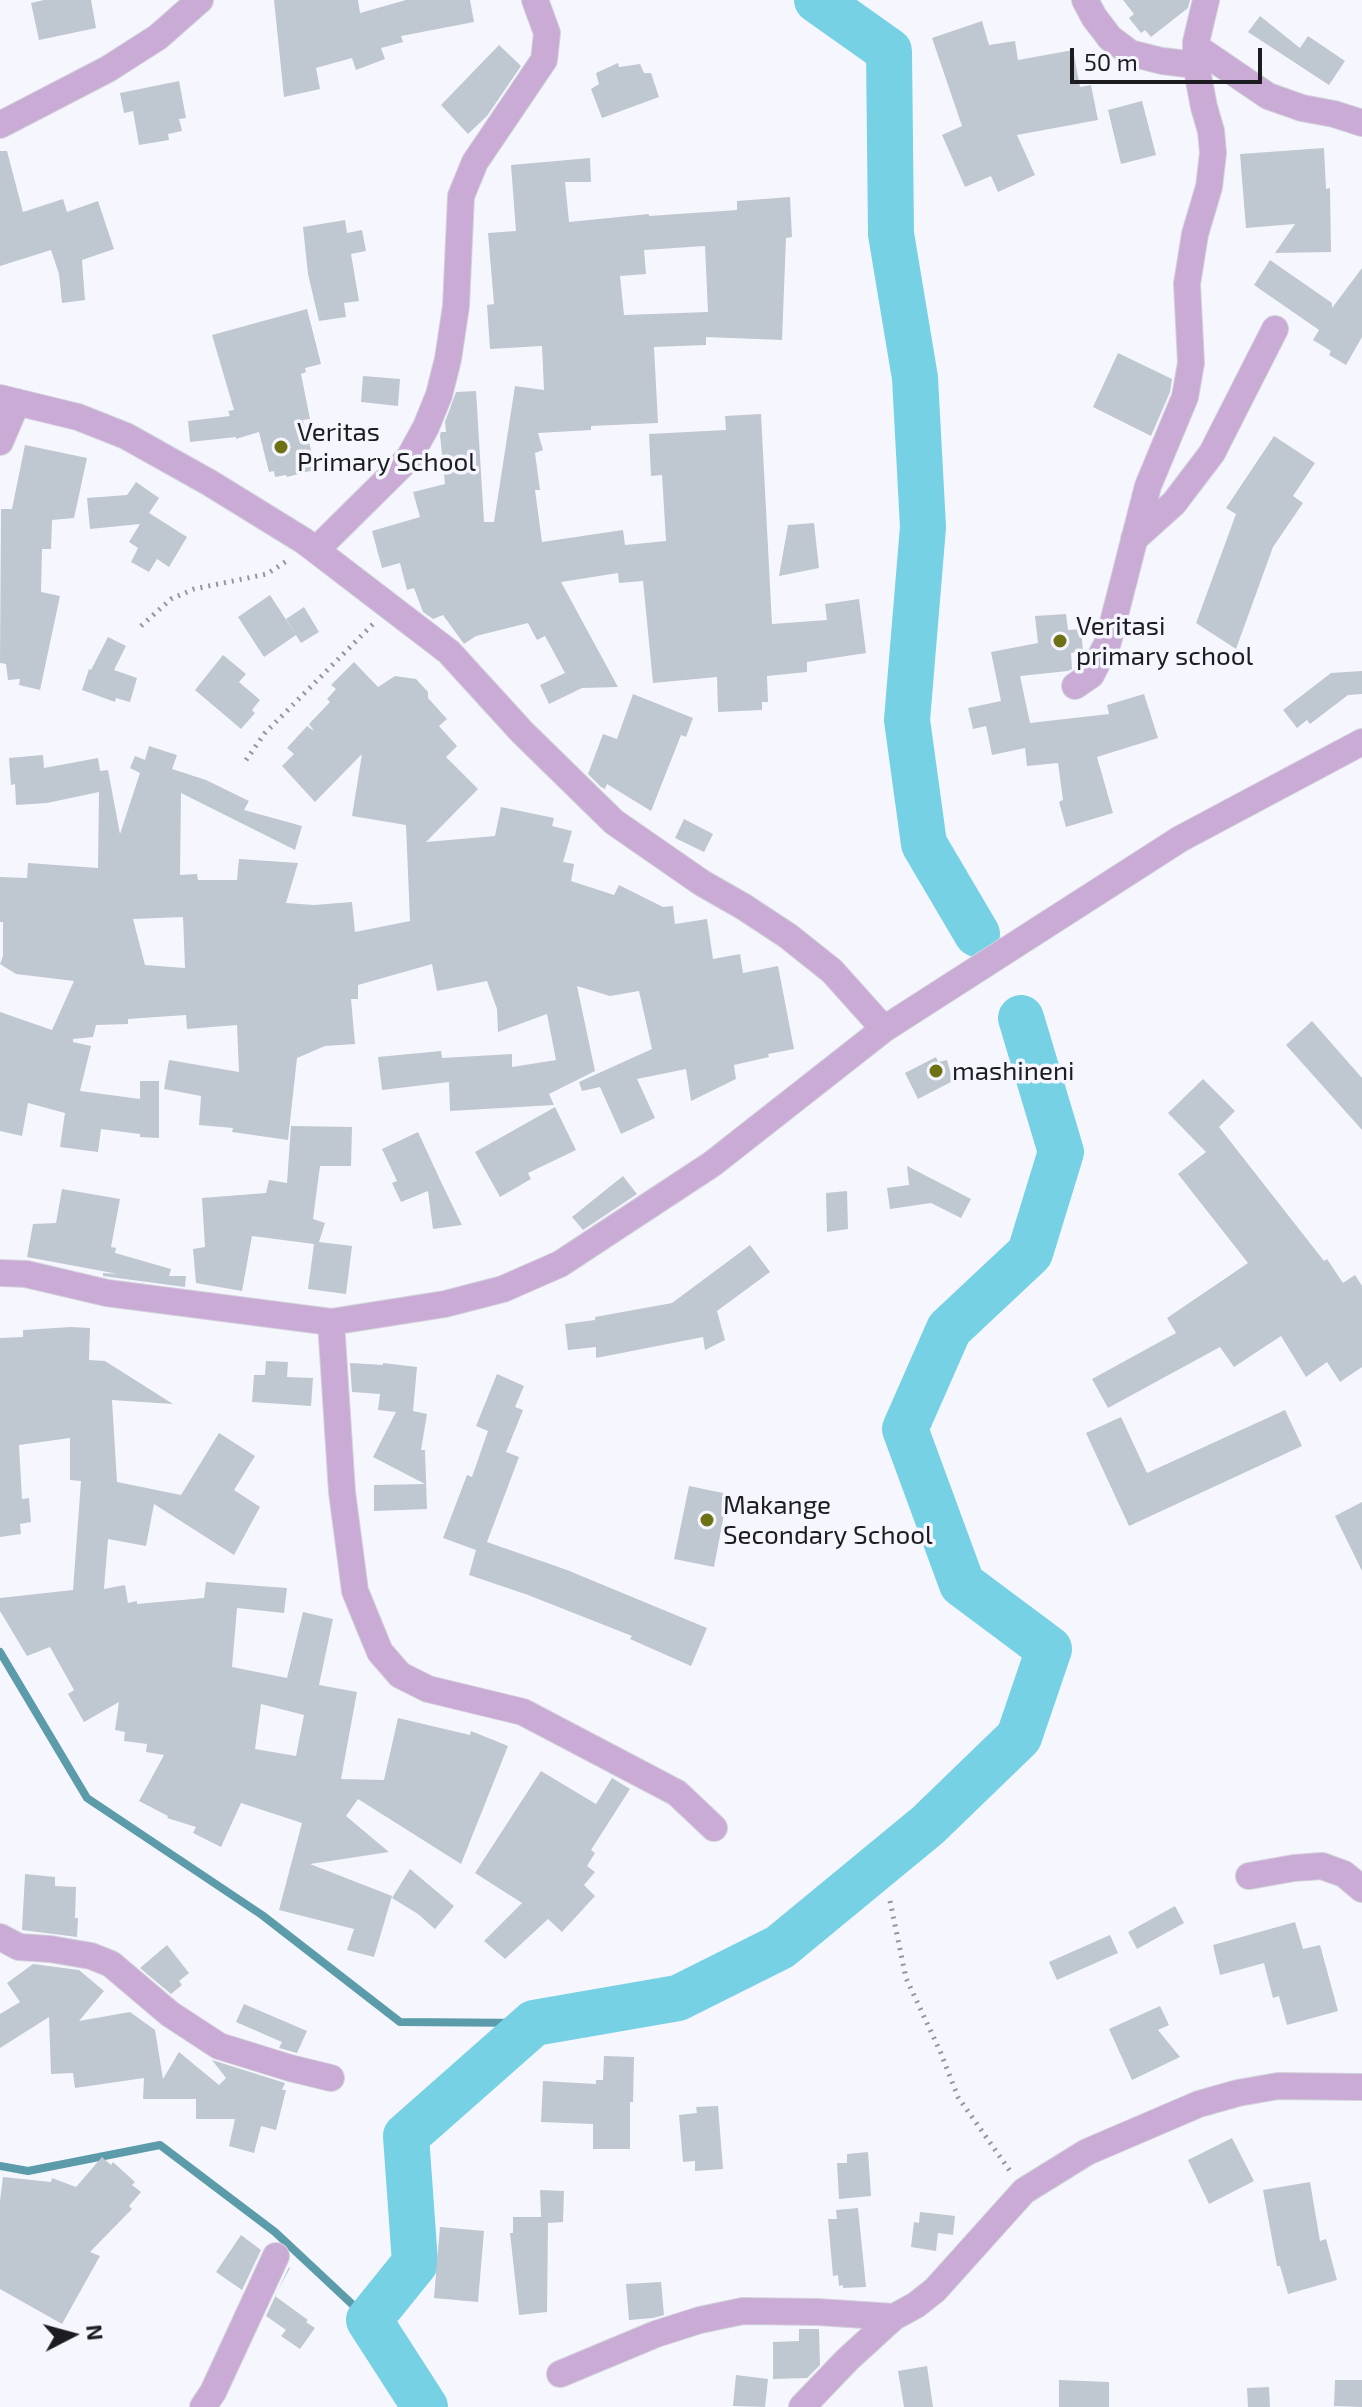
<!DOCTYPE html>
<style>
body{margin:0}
#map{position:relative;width:1362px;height:2407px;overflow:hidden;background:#f6f7fe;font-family:"Exo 2",sans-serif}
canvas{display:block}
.north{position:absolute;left:32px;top:2295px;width:80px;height:80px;-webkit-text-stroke:6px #f6f7fe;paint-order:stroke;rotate:84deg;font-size:22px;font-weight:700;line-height:32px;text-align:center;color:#1d1d21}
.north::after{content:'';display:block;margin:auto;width:28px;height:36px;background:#1d1d21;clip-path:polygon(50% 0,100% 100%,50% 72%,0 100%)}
.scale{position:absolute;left:1070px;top:48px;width:192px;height:36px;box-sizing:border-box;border:4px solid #1d1d21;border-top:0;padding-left:10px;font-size:24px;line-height:28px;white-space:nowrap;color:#1d1d21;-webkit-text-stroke:6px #f6f7fe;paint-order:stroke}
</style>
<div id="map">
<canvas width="1362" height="2407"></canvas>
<div class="north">N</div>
<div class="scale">50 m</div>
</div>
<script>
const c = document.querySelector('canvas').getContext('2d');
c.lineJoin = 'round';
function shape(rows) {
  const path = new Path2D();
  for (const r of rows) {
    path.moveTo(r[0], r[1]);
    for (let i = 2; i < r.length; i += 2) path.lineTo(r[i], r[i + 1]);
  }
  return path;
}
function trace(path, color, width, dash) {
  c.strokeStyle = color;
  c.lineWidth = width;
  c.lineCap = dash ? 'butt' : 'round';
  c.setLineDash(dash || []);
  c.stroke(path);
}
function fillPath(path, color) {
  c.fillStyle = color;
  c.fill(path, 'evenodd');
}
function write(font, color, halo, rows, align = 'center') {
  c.font = font + ' "Exo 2",sans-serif';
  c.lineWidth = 7;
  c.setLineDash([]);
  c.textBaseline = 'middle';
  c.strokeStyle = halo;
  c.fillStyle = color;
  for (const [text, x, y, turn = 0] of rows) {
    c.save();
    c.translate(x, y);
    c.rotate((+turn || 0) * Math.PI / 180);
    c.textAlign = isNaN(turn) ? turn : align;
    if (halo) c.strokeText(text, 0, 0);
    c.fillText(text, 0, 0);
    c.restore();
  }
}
const stream = shape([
 [0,1652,87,1798,262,1915,400,2022,534,2023],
 [0,2166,28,2171,160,2145,275,2232,369,2320]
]);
const river = shape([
 [817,0,889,51,891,234,915,378,923,527,907,720,924,844,977,934],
 [425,2407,369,2320,415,2263,406,2136,534,2023,678,1998,780,1947,928,1825,1019,1737,1049,1649,962,1584,905,1429,949,1329,1030,1253,1061,1152,1021,1018]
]);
const building = shape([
 [44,0,91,0,96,28,39,40,31,3],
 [274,0,358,0,360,13,406,0,470,0,474,22,401,36,403,42,381,48,385,59,356,70,352,58,316,68,320,89,284,97],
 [1123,0,1190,0,1188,8,1151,37,1145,30,1141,33,1129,18,1134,14],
 [1260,16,1300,48,1308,36,1345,61,1329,85,1248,32],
 [982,21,989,45,1015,41,1018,60,1073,50,1080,87,1091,85,1098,120,1017,135,1035,175,998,192,991,176,965,187,942,135,962,126,932,38],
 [499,45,521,66,487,116,468,134,441,105],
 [618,63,619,67,640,64,644,73,651,73,659,97,602,118,591,89,599,84,596,73],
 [179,81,186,118,179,119,182,131,168,134,169,140,139,145,133,111,124,113,120,93],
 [1142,101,1156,155,1121,164,1108,110],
 [1324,148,1326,189,1330,188,1331,252,1275,253,1295,224,1246,228,1240,154],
 [0,151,7,151,23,212,63,199,67,212,98,201,114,249,82,260,85,300,62,303,59,274,51,250,0,266],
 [590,158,591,182,565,182,569,222,649,214,649,216,737,210,737,201,790,197,792,237,786,238,782,340,706,337,706,345,654,347,658,423,591,426,591,430,538,433,543,450,535,453,540,490,535,490,542,542,623,530,625,545,666,541,662,475,651,476,649,434,726,430,725,416,761,414,772,624,827,620,825,604,859,599,866,653,807,662,807,672,767,676,768,702,762,702,762,710,718,712,717,677,653,683,643,581,619,583,618,573,561,582,618,687,582,688,549,704,540,685,565,673,545,636,537,640,528,623,476,636,464,644,443,615,433,619,423,612,414,588,407,590,400,563,382,568,372,531,420,517,413,492,445,484,440,435,441,432,446,432,445,422,456,392,476,391,484,522,494,522,515,386,544,390,542,346,490,349,487,305,494,304,488,233,516,231,511,165],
 [705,246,708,312,624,315,620,276,646,274,644,250],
 [345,220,347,233,362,230,366,251,351,254,359,301,344,303,346,317,319,321,308,274,303,227],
 [1270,260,1332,303,1332,308,1362,268,1362,337,1346,365,1329,355,1331,351,1313,340,1319,330,1254,285],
 [307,309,321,364,305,368,306,372,301,374,310,419,303,420,314,461,311,461,314,470,287,477,286,475,275,477,274,471,269,472,259,432,236,439,236,437,190,442,188,421,230,416,228,411,234,410,212,335],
 [1118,353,1172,379,1170,392,1151,436,1093,407],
 [363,376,400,379,398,406,361,402],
 [1274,436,1315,463,1293,496,1303,503,1273,547,1236,649,1196,623,1236,514,1226,508],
 [25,445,87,458,74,518,52,520,51,549,42,549,41,592,60,596,40,690,19,685,20,679,8,680,6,664,0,663,1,509,12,509],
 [136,482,159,498,149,513,187,537,169,567,157,559,149,572,131,562,138,548,129,542,140,524,90,529,87,498,127,495],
 [814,523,819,568,779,576,788,525],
 [270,595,296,635,264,657,238,617],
 [304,607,319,632,301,643,286,619],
 [1066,614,1068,630,1081,629,1083,651,1071,653,1072,669,1068,671,1020,676,1030,723,1109,714,1107,705,1144,694,1158,738,1097,757,1113,813,1066,827,1059,802,1063,800,1058,763,1027,766,1025,748,992,755,986,726,973,729,968,708,1001,701,991,652,1038,643,1035,616],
 [108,637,126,646,114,670,137,678,130,702,116,698,115,702,82,690,89,669,91,670],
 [223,655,246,674,239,682,260,700,252,710,255,713,241,729,195,690],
 [354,662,378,687,395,676,416,679,428,692,428,698,447,719,439,726,457,746,446,757,478,789,426,842,495,836,501,807,554,818,552,826,572,831,563,862,574,864,571,881,614,895,619,885,663,907,673,906,675,924,707,919,713,959,740,954,743,973,778,966,794,1049,768,1054,769,1057,734,1065,736,1079,691,1101,686,1069,637,1079,655,1118,621,1134,600,1087,582,1091,579,1082,652,1049,639,991,610,996,577,986,595,1071,549,1094,554,1105,450,1111,449,1082,382,1090,378,1057,441,1051,442,1058,512,1054,512,1067,556,1060,547,1014,498,1032,497,1009,487,981,437,991,432,964,358,985,358,999,351,999,355,1044,325,1046,297,1058,288,1140,232,1132,233,1128,199,1125,201,1096,164,1089,169,1060,239,1072,237,1025,187,1029,186,1015,128,1019,128,1024,96,1025,93,1037,73,1039,73,1042,91,1046,80,1091,140,1099,140,1081,159,1081,159,1138,140,1137,140,1134,101,1129,98,1152,60,1147,65,1113,28,1103,22,1136,0,1131,0,1012,52,1030,74,981,16,974,0,964,3,956,3,922,0,922,0,877,27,878,28,863,98,868,99,792,47,803,16,805,15,784,11,785,9,758,43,755,44,768,98,758,100,771,108,770,120,834,140,773,130,768,135,756,145,760,149,746,177,755,172,769,206,780,249,801,244,810,302,826,295,850,181,793,180,875,197,874,198,880,237,880,239,859,298,863,286,903,314,905,352,902,355,932,410,921,406,825,352,816,362,754,315,802,282,766,294,754,287,748,307,726,314,731,309,724,330,702,327,699,336,689,331,685],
 [183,917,185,968,145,965,133,919],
 [1362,671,1362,694,1348,695,1310,724,1307,720,1297,728,1283,710,1331,673],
 [633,694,693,718,686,737,681,735,651,811,607,784,605,789,601,787,588,774,603,734,617,739],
 [684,819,713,834,704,852,675,838],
 [1312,1021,1362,1078,1362,1130,1286,1045],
 [936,1057,938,1062,947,1060,953,1081,918,1099,905,1073],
 [1203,1079,1235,1111,1219,1127,1324,1261,1327,1259,1343,1283,1355,1275,1362,1286,1362,1367,1340,1382,1327,1362,1306,1377,1281,1336,1234,1367,1220,1347,1108,1408,1092,1379,1176,1333,1167,1318,1248,1263,1178,1174,1206,1152,1168,1113],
 [555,1107,576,1150,528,1173,531,1179,500,1197,475,1152],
 [291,1126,352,1127,351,1166,320,1166,313,1219,325,1223,319,1242,352,1246,346,1294,308,1289,314,1244,252,1236,242,1291,196,1283,193,1249,205,1247,202,1198,266,1193,269,1180,287,1183],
 [418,1132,442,1184,462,1225,433,1229,428,1191,401,1202,392,1183,397,1181,382,1149],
 [907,1166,971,1199,961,1218,931,1203,890,1209,887,1188,909,1185],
 [623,1176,637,1194,583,1230,572,1217],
 [62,1189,120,1199,111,1247,116,1248,115,1253,171,1269,169,1276,186,1276,185,1287,110,1277,103,1276,103,1273,118,1274,27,1257,33,1224,56,1223],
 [847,1191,848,1229,827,1232,826,1193],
 [750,1245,770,1272,717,1311,725,1340,705,1350,703,1337,596,1358,596,1347,568,1350,565,1324,595,1320,595,1317,672,1303],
 [71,1327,90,1328,89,1360,105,1361,173,1404,112,1400,117,1482,181,1495,219,1433,255,1456,234,1490,260,1507,234,1555,154,1504,146,1546,108,1539,104,1589,125,1585,128,1603,137,1601,137,1604,204,1598,206,1582,287,1588,284,1613,237,1608,232,1667,287,1678,303,1612,333,1619,319,1685,357,1692,341,1779,384,1780,398,1718,470,1735,471,1731,508,1746,461,1864,358,1799,346,1816,389,1852,310,1864,392,1896,374,1957,347,1950,354,1929,279,1910,302,1823,241,1803,221,1847,193,1833,196,1827,167,1818,168,1816,139,1801,164,1755,146,1752,147,1744,124,1741,125,1732,115,1730,119,1702,84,1722,68,1694,74,1690,50,1647,27,1656,0,1611,0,1598,73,1590,81,1481,70,1480,70,1438,19,1445,22,1499,29,1498,31,1522,20,1524,21,1534,0,1537,0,1338,23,1337,23,1330],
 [261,1704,304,1715,296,1756,255,1749],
 [266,1361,288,1362,287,1377,313,1378,311,1406,252,1402,254,1375,265,1375],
 [350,1363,383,1365,383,1363,417,1367,413,1411,427,1414,421,1450,425,1450,427,1509,374,1511,374,1485,425,1484,373,1457,396,1412,378,1410,380,1394,352,1392],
 [497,1374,524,1386,515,1407,523,1410,506,1452,519,1457,487,1542,567,1570,707,1628,691,1666,630,1639,632,1636,528,1595,469,1575,476,1550,443,1538,467,1475,472,1477,488,1431,476,1426],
 [1285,1410,1302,1446,1129,1526,1086,1433,1121,1417,1147,1473],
 [689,1486,728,1494,714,1567,674,1559],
 [1362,1502,1362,1571,1335,1516],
 [541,1771,596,1804,612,1778,630,1789,591,1850,595,1853,587,1866,595,1872,584,1885,595,1896,562,1932,548,1919,505,1959,484,1941,522,1903,475,1873],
 [410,1869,454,1906,435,1929,418,1914,392,1898],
 [25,1874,55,1877,55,1886,76,1887,75,1918,78,1918,77,1937,22,1930],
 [1175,1906,1184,1923,1137,1949,1128,1932],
 [1295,1922,1303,1949,1320,1945,1338,2011,1287,2025,1279,1996,1273,1998,1264,1963,1220,1975,1213,1945],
 [1110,1935,1118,1953,1057,1980,1049,1962],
 [167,1945,189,1973,179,1981,182,1985,171,1994,140,1968],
 [33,1964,79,1970,104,1991,79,2021,130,2012,155,2030,163,2079,179,2052,219,2085,226,2078,212,2060,285,2083,282,2090,286,2090,276,2130,261,2126,254,2153,229,2146,235,2119,196,2119,196,2099,143,2099,144,2078,75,2088,73,2073,51,2074,49,2017,0,2048,0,2014,20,2002,7,1983],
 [244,2004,307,2031,297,2053,279,2048,282,2042,236,2022],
 [1160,2006,1169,2025,1158,2030,1180,2057,1132,2080,1109,2029],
 [604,2056,634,2057,633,2102,630,2102,630,2149,593,2149,593,2124,541,2122,543,2081,596,2084,596,2080,603,2080],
 [718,2106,723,2169,695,2171,695,2161,683,2162,679,2115,697,2113,696,2107],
 [1232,2138,1254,2181,1209,2204,1188,2160],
 [868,2152,871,2196,839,2199,837,2163,847,2163,847,2154],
 [102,2157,111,2165,113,2162,135,2182,132,2185,141,2192,129,2206,132,2209,90,2252,100,2256,62,2324,0,2289,0,2201,3,2177,51,2182,52,2178,76,2187],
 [1310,2182,1320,2241,1326,2239,1337,2280,1288,2294,1280,2266,1277,2266,1263,2190],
 [540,2190,564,2191,563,2222,548,2223,547,2312,519,2315,510,2233,513,2233,513,2217,541,2217],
 [858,2208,866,2287,843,2288,843,2285,839,2286,838,2275,833,2276,828,2219,837,2219,836,2210],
 [920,2212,955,2216,953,2235,938,2233,936,2251,911,2247,914,2222,919,2223],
 [440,2227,484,2231,478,2302,434,2298],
 [241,2235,261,2250,242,2290,216,2272],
 [289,2267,290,2268,275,2296,308,2320,306,2322,315,2328,300,2349,281,2336,286,2330,266,2316],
 [661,2282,664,2315,653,2318,629,2320,626,2284],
 [799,2329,819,2329,820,2365,807,2378,773,2379,773,2342,799,2341],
 [927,2366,933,2407,904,2407,898,2371],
 [736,2375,768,2379,765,2407,733,2406],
 [1059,2380,1109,2382,1109,2407,1059,2407],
 [1335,2380,1362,2380,1362,2407,1334,2406],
 [1269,2387,1270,2407,1248,2407,1247,2388]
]);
const path = shape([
 [141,626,171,599,194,589,267,574,288,560],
 [246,760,265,733,373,624],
 [890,1901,906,1978,940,2051,958,2097,1010,2171]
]);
const minor = shape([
 [1085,0,1094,17,1110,38,1130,53,1162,61,1196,65],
 [1196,47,1268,96,1302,108,1334,114,1362,123],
 [0,125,108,69,158,37,200,0],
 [0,398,78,417,126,436,210,483,304,541,449,652,522,732,614,822,702,883,744,907,788,936,832,971,884,1029],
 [0,442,17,402],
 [1134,539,1174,503,1212,453,1275,329],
 [316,550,409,458,426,427,439,395,448,359,456,306,461,196,475,162,544,60,547,33,535,0],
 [1075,686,1091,675,1108,642,1148,486,1185,397,1191,363,1187,284,1195,234,1209,187,1213,153,1211,131,1204,107,1196,65,1196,42,1206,0],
 [0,1273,26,1274,107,1293,331,1322,445,1304,503,1289,560,1264,712,1164,884,1029,1180,839,1362,742],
 [331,1322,342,1492,355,1591,380,1652,400,1675,428,1689,523,1712,677,1793,714,1828],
 [1249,1876,1294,1868,1322,1866,1344,1874,1362,1889],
 [0,1937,19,1947,50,1949,91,1956,111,1964,170,2014,219,2046,290,2068,331,2078],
 [560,2374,656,2334,700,2320,743,2311,818,2312,894,2317],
 [203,2407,213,2392,276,2256],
 [802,2407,847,2360,894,2317,916,2305,935,2290,1024,2191,1087,2152,1199,2104,1238,2093,1278,2086,1362,2087]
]);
const markers = [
 [281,447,8,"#6f7115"],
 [1060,641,8,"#6f7115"],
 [936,1071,8,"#6f7115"],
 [707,1520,8,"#6f7115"]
];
const poiNames = [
 ["Veritas",297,432],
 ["Primary School",297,462],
 ["Veritasi",1076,626],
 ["primary school",1076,656],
 ["mashineni",952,1071],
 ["Makange",723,1505],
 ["Secondary School",723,1535]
];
trace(stream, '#5b9baa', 8);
trace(river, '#76d1e5', 46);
fillPath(building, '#bfc7d0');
trace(minor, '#d3d4db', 28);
trace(path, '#95959b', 5, [2, 6]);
trace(minor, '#caabd6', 26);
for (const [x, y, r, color] of markers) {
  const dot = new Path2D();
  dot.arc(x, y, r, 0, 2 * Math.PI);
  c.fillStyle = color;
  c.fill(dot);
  trace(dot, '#f6f7fe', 3);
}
write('26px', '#1d1d21', '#f6f7fe', poiNames, 'left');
</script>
